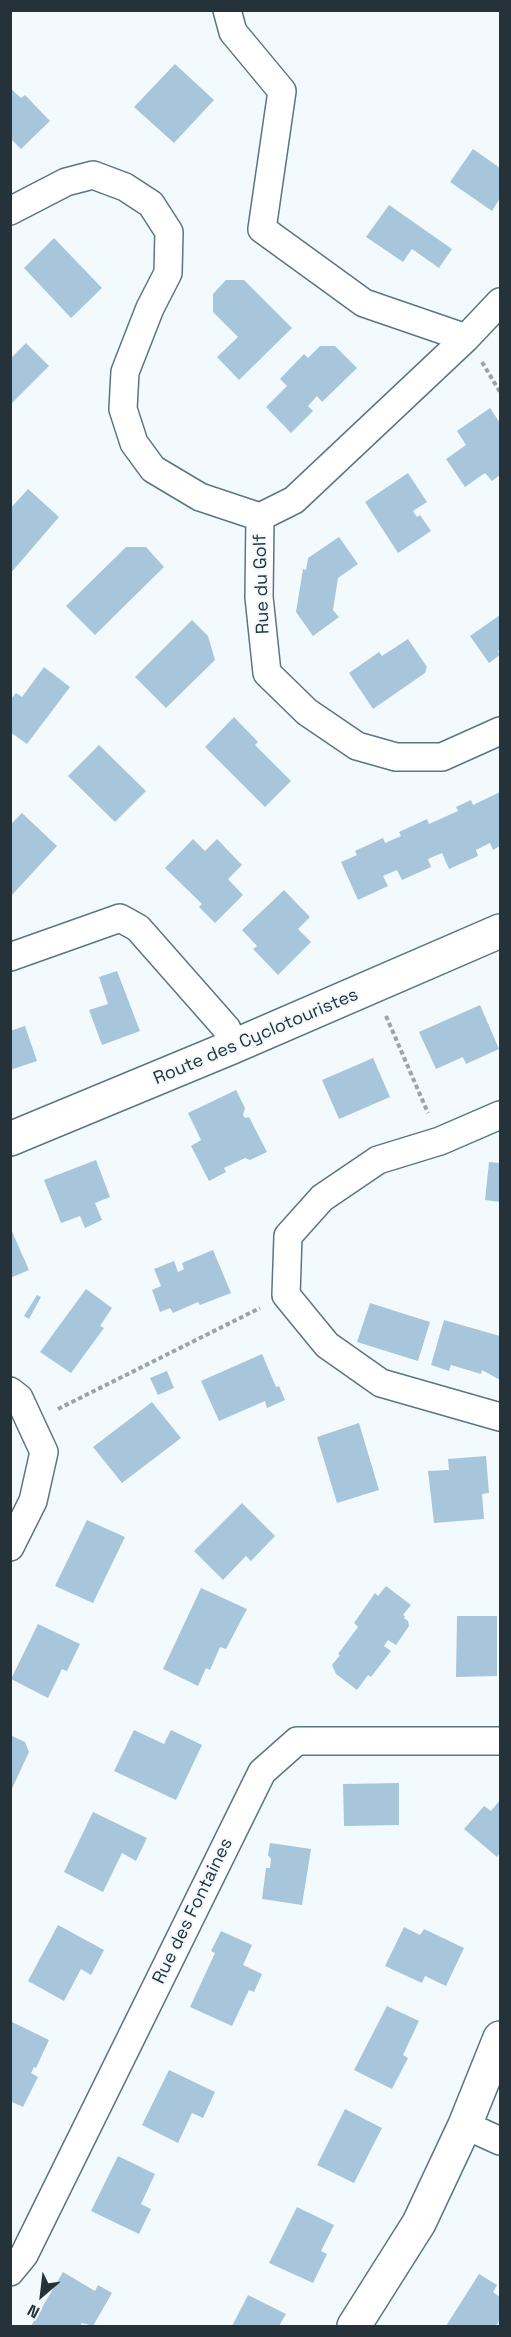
<!DOCTYPE html>
<style>
body{margin:0}
#map{position:relative;width:511px;height:2337px;overflow:hidden;background:#f3fafe;font-family:"Space Grotesk",sans-serif}
canvas{display:block}
.frame{position:absolute;inset:0;border:12px solid #26323a;pointer-events:none}
.north{position:absolute;left:12px;top:2265px;width:60px;height:60px;-webkit-text-stroke:4px #f3fafe;paint-order:stroke;rotate:208deg;font-size:16px;font-weight:700;line-height:24px;text-align:center;color:#26323a}
.north::after{content:'';display:block;margin:auto;width:21px;height:27px;background:#26323a;clip-path:polygon(50% 0,100% 100%,50% 72%,0 100%)}
</style>
<div id="map">
<canvas width="511" height="2337"></canvas>
<div class="frame"></div>
<div class="north">N</div>
</div>
<script>
const c = document.querySelector('canvas').getContext('2d');
c.lineJoin = 'round';
function fillPath(path, color) {
  c.fillStyle = color;
  c.fill(path, 'evenodd');
}
function shape(rows) {
  const path = new Path2D();
  for (const r of rows) {
    path.moveTo(r[0], r[1]);
    for (let i = 2; i < r.length; i += 2) path.lineTo(r[i], r[i + 1]);
  }
  return path;
}
function trace(path, color, width, dash) {
  c.strokeStyle = color;
  c.lineWidth = width;
  c.lineCap = dash ? 'butt' : 'round';
  c.setLineDash(dash || []);
  c.stroke(path);
}
function write(font, color, halo, rows, align = 'center') {
  c.font = font + ' "Space Grotesk",sans-serif';
  c.lineWidth = 4.5;
  c.setLineDash([]);
  c.textBaseline = 'middle';
  c.strokeStyle = halo;
  c.fillStyle = color;
  for (const [text, x, y, turn = 0] of rows) {
    c.save();
    c.translate(x, y);
    c.rotate((+turn || 0) * Math.PI / 180);
    c.textAlign = isNaN(turn) ? turn : align;
    if (halo) c.strokeText(text, 0, 0);
    c.fillText(text, 0, 0);
    c.restore();
  }
}
const building = shape([
 [175,64,214,100,174,143,134,107],
 [10,88,21,98,25,95,50,121,21,149,10,138],
 [473,149,500,168,500,198,492,211,450,182],
 [389,205,452,249,439,268,412,249,403,262,366,237],
 [54,238,102,288,71,318,24,268],
 [226,280,244,280,292,328,239,380,217,357,238,337,213,312,213,294],
 [26,343,49,366,10,405,10,359],
 [320,346,335,346,357,368,322,402,317,396,308,406,313,411,291,433,266,407,287,386,280,379,304,354,308,358],
 [490,408,500,423,500,475,492,481,485,473,465,487,446,459,466,445,457,431],
 [408,473,427,502,413,511,417,517,420,515,431,531,398,553,365,502],
 [28,489,59,517,10,574,10,509],
 [339,537,358,564,338,578,333,610,339,617,313,636,296,612,303,569,306,570,308,558],
 [126,547,146,547,164,567,95,635,66,606],
 [500,615,500,650,498,651,500,655,489,663,470,636],
 [192,620,208,636,215,660,166,708,135,677],
 [408,639,427,667,425,673,373,709,349,673,379,652,382,656],
 [44,667,70,687,27,744,10,732,10,700,16,693,22,697],
 [234,717,258,742,255,745,291,781,265,807,205,747],
 [99,745,146,791,115,822,68,776],
 [500,792,500,846,493,850,490,843,476,850,478,856,449,869,442,853,428,859,431,867,402,880,397,870,383,876,388,886,358,900,341,862,357,855,355,851,383,838,385,843,401,836,399,832,412,826,427,819,429,824,458,811,456,807,471,800,473,805],
 [22,813,57,846,12,895,10,825],
 [193,839,205,851,217,839,242,865,228,879,243,895,215,923,199,907,202,904,165,868],
 [284,890,310,917,298,929,311,942,278,975,253,949,257,946,242,930],
 [117,971,140,1031,102,1045,89,1010,108,1004,99,977],
 [480,1005,499,1049,466,1064,463,1057,436,1069,419,1032],
 [25,1026,37,1061,10,1070,10,1031],
 [373,1058,390,1097,339,1119,322,1080],
 [236,1090,245,1108,243,1115,245,1118,249,1117,267,1152,250,1160,245,1158,224,1168,226,1172,209,1181,191,1146,201,1140,188,1113],
 [96,1160,110,1197,95,1203,102,1220,85,1228,80,1216,61,1223,44,1180],
 [489,1162,500,1163,500,1202,485,1200],
 [10,1227,29,1270,10,1278],
 [213,1250,231,1293,200,1305,198,1302,173,1313,170,1308,160,1312,152,1290,161,1286,154,1269,174,1261,178,1272,184,1269,182,1263],
 [86,1289,112,1308,100,1326,104,1328,71,1373,40,1352],
 [37,1295,41,1297,29,1319,24,1316],
 [370,1303,430,1322,418,1361,357,1342],
 [444,1320,500,1336,500,1380,482,1370,481,1374,451,1365,449,1371,431,1365],
 [262,1354,276,1387,279,1386,285,1400,267,1408,265,1401,219,1421,201,1381],
 [167,1371,174,1388,158,1395,150,1378],
 [152,1402,181,1438,122,1483,93,1447],
 [359,1423,379,1490,337,1503,317,1437],
 [486,1456,489,1493,482,1494,484,1519,434,1523,428,1471,449,1470,448,1459],
 [242,1503,275,1536,251,1561,246,1556,223,1580,194,1551],
 [87,1520,125,1537,93,1603,55,1586],
 [386,1586,411,1605,403,1615,405,1616,404,1618,408,1621,409,1626,396,1645,388,1640,384,1646,391,1651,371,1677,368,1675,357,1690,336,1674,332,1665,340,1655,338,1654,358,1627,354,1623,375,1593,378,1596],
 [201,1588,247,1609,226,1649,220,1647,210,1670,206,1668,198,1686,163,1669],
 [457,1616,497,1616,497,1676,456,1677],
 [38,1624,80,1644,67,1671,62,1669,48,1698,11,1679],
 [134,1730,164,1744,171,1730,202,1745,176,1800,114,1771],
 [10,1735,25,1742,29,1752,10,1793],
 [399,1783,399,1825,344,1826,343,1784],
 [500,1800,500,1853,497,1857,464,1829,484,1806,491,1811],
 [93,1812,147,1838,136,1861,122,1853,103,1892,64,1872],
 [270,1843,311,1849,302,1905,262,1899,266,1868,270,1868,271,1859,268,1855],
 [58,1925,104,1950,91,1975,81,1969,64,2001,28,1981],
 [404,1927,420,1935,424,1929,464,1948,446,1986,425,1976,422,1983,385,1966],
 [221,1931,252,1945,243,1965,262,1974,254,1992,249,1990,232,2026,190,2007,215,1953,211,1951],
 [387,2006,419,2021,403,2055,408,2058,392,2089,354,2070],
 [10,2021,49,2040,36,2068,34,2067,31,2073,38,2077,23,2107,10,2101],
 [169,2070,215,2092,203,2118,192,2113,178,2143,142,2125],
 [345,2109,382,2128,354,2183,317,2165],
 [118,2156,155,2174,141,2204,151,2209,139,2234,91,2211],
 [297,2207,334,2225,321,2251,327,2254,313,2283,269,2263],
 [63,2272,95,2291,98,2285,112,2293,93,2326,82,2323,80,2326,31,2326],
 [479,2274,497,2285,493,2292,500,2297,500,2319,496,2326,446,2326],
 [248,2295,286,2314,279,2326,232,2326]
]);
const path = shape([
 [482,362,500,392],
 [386,1016,428,1113],
 [58,1409,260,1308]
]);
const minor = shape([
 [227,10,233,32,282,91,262,229,364,303,466,338],
 [10,211,66,182,93,175,125,187,151,204,169,232,168,273,150,308,125,372,123,409,134,443,153,469,200,497,260,517],
 [500,302,466,338,294,500,260,517,259,597,267,673,307,712,357,746,396,757,442,757,500,731],
 [10,957,120,918,138,928,227,1029,232,1047],
 [500,1115,440,1141,378,1160,322,1198,288,1236,286,1295,327,1345,381,1383,500,1417],
 [10,1391,19,1398,44,1452,33,1501,10,1547],
 [465,2125,500,2141],
 [10,2272,24,2255,262,1772,297,1741,500,1741]
]);
const tertiary = shape([
 [10,1139,232,1047,500,931],
 [354,2326,419,2223,465,2125,500,2038]
]);
const streetNames = [
 ["Rue du Golf",262,584,-92],
 ["Route des Cyclotouristes",256,1037,-23],
 ["Rue des Fontaines",193,1911,-64]
];
fillPath(building, '#a8c6db');
trace(minor, '#597588', 30);
trace(tertiary, '#597588', 36);
trace(path, '#9aa3a9', 4, [4.5, 3]);
trace(minor, '#fff', 27);
trace(tertiary, '#fff', 33);
write('18px', '#26323a', '#f3fafe', streetNames);
</script>
